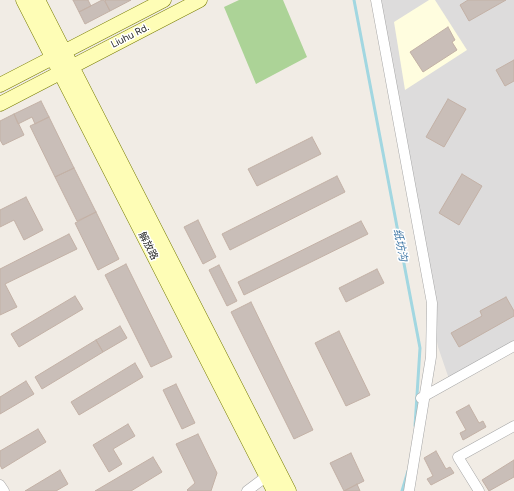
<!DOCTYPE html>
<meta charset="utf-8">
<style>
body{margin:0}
canvas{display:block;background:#f1ece5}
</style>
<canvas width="514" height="491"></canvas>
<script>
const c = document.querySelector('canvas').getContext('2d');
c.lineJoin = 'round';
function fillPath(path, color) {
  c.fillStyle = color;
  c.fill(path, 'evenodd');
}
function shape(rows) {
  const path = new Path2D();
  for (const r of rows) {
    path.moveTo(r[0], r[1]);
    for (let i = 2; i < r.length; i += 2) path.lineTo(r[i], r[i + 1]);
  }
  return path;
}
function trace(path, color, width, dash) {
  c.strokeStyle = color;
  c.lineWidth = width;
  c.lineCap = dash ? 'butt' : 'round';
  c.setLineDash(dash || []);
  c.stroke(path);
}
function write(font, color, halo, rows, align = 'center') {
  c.font = font + ' Figtree,"Noto Sans SC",sans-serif';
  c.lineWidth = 3;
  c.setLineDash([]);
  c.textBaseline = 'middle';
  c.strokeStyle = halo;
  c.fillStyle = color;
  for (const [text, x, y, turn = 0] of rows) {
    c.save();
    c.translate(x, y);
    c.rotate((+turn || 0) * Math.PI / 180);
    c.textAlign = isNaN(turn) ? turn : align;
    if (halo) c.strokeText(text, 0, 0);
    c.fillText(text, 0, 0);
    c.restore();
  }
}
const residential = shape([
 [371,0,514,0,514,342,449,379,438,347]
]);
const education = shape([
 [429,0,435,0,467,50,405,90,394,22]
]);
const forest = shape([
 [239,0,283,0,307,57,256,84,224,7]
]);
const stream = shape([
 [354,0,420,348,415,426],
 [402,491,408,471]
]);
const building = shape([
 [73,0,88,0,91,6,79,12,73,0],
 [102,0,104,0,110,11,85,24,79,12,102,0],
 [106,0,131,0,110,11,105,1,106,0],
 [468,0,506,0,469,21,460,5,468,0],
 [448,27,455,40,452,42,457,50,423,72,410,52,448,27],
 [514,60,514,81,505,86,496,70,514,60],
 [448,99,466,109,444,147,426,137,448,99],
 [41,101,49,117,35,124,32,117,18,124,14,114,41,101],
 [14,114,24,135,3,145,0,140,0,121,14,114],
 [49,117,74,168,55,177,30,126,49,117],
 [312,137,321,154,257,186,248,169,312,137],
 [74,168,96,212,77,221,55,177,74,168],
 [462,174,482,186,459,225,439,213,462,174],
 [337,176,345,192,230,250,222,234,337,176],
 [26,197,43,230,24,240,14,220,0,227,0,210,26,197],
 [96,212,119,259,98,270,75,223,96,212],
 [198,220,216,257,203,264,184,227,198,220],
 [361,221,368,234,244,295,238,282,361,221],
 [69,234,77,249,5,284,17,307,0,315,0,269,69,234],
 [126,264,172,357,151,367,105,275,126,264],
 [219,265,237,301,227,306,209,270,219,265],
 [377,269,384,283,346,302,339,288,377,269],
 [75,296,83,309,19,347,11,334,75,296],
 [506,297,514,311,514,316,459,347,451,333,482,316,480,311,506,297],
 [251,302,313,430,294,439,231,312,251,302],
 [120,326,127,338,103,352,96,340,120,326],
 [339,331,370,395,346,406,315,343,339,331],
 [96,340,103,352,42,389,35,377,96,340],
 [135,363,143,377,79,415,71,402,135,363],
 [26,381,34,394,0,414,0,397,26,381],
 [176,384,195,423,182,429,163,390,176,384],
 [469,405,479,423,483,421,486,427,463,440,460,433,466,430,456,412,469,405],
 [128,424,135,436,113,449,122,464,109,472,93,445,128,424],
 [38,429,46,442,2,469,0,465,0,451,38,429],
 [198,434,217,473,211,491,188,491,187,490,195,483,176,444,198,434],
 [436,451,446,469,450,467,454,473,431,485,427,479,433,476,424,458,436,451],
 [351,453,364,481,344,491,330,463,351,453],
 [153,457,162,472,131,491,95,491,153,457],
 [514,460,514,477,489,491,482,480,514,460],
 [60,470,68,484,56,491,25,491,60,470],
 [357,484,360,491,344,491,357,484]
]);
const minor = shape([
 [376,0,432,303,431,357,409,491],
 [421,398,514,346],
 [0,485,4,491],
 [247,491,267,476],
 [479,491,458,457,514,426]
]);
const secondary = shape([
 [23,0,274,491],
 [38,0,289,491],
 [0,85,164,0],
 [0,104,200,0]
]);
const streetNames = [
 ["Liuhu Rd.",130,36,-27],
 ["解放路",148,246,63]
];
const waterNames = [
 ["纸坊沟",400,245,79]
];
fillPath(residential, '#dddcdc');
fillPath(education, '#fffddf');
fillPath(forest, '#acd397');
trace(stream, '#a2d7e1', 3);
fillPath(building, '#c9beb8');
trace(building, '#c3b1a6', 1);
trace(minor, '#a6a6a6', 11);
trace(secondary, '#777c00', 15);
trace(minor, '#fff', 10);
trace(secondary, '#fefdb6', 14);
write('10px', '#1f1f1f', '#fff', streetNames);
write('italic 11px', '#4078a6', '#fff', waterNames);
</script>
